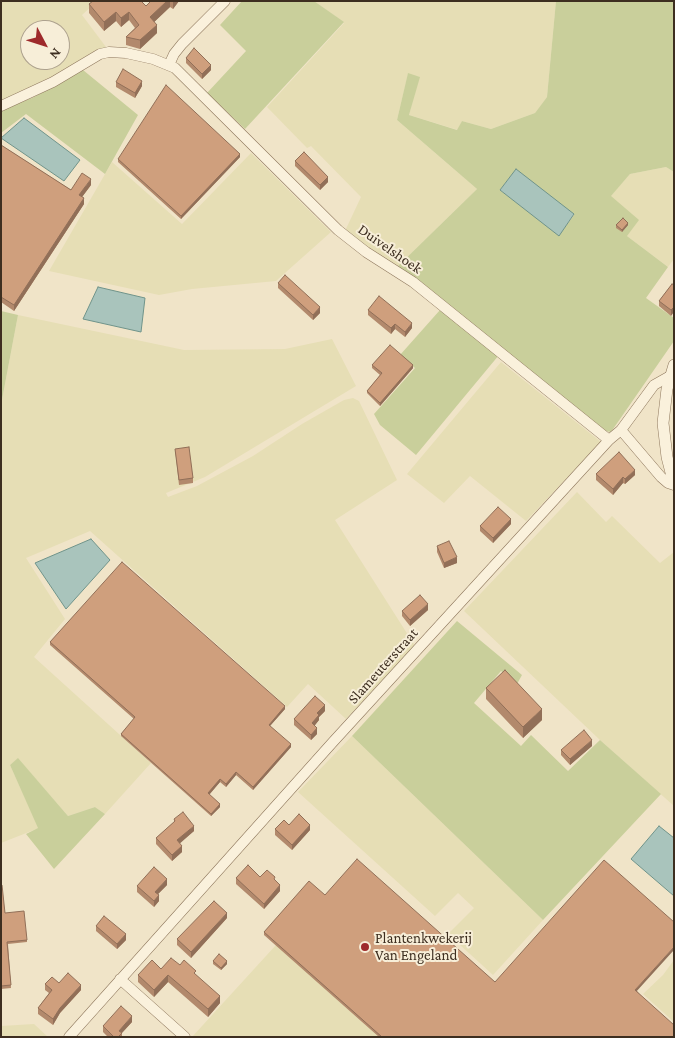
<!DOCTYPE html>
<style>
body{margin:0}
#map{position:relative;width:675px;height:1038px;overflow:hidden;background:#f0e4c8;font-family:"Crimson Pro",serif}
canvas{display:block}
.frame{position:absolute;inset:0;border:2px solid #3d2e20;pointer-events:none}
.north{position:absolute;left:20px;top:20px;width:50px;height:50px;box-sizing:border-box;background:#f7eed8;border:1px solid #ada18e;border-radius:50%;rotate:130deg;font-size:14px;font-weight:700;line-height:20px;text-align:center;color:#3d2e20}
.north::after{content:'';display:block;margin:auto;width:18px;height:22px;background:#9e2a2b;clip-path:polygon(50% 0,100% 100%,50% 72%,0 100%)}
</style>
<div id="map">
<canvas width="675" height="1038"></canvas>
<div class="frame"></div>
<div class="north">N</div>
</div>
<script>
const c = document.querySelector('canvas').getContext('2d');
c.lineJoin = 'round';
function fillPath(path, color) {
  c.fillStyle = color;
  c.fill(path, 'evenodd');
}
function shape(rows) {
  const path = new Path2D();
  for (const r of rows) {
    path.moveTo(r[0], r[1]);
    for (let i = 2; i < r.length; i += 2) path.lineTo(r[i], r[i + 1]);
  }
  return path;
}
function trace(path, color, width, dash) {
  c.strokeStyle = color;
  c.lineWidth = width;
  c.lineCap = dash ? 'butt' : 'round';
  c.setLineDash(dash || []);
  c.stroke(path);
}
function write(font, color, halo, rows, align = 'center') {
  c.font = font + ' "Crimson Pro",serif';
  c.lineWidth = 4;
  c.setLineDash([]);
  c.textBaseline = 'middle';
  c.strokeStyle = halo;
  c.fillStyle = color;
  for (const [text, x, y, turn = 0] of rows) {
    c.save();
    c.translate(x, y);
    c.rotate((+turn || 0) * Math.PI / 180);
    c.textAlign = isNaN(turn) ? turn : align;
    if (halo) c.strokeText(text, 0, 0);
    c.fillText(text, 0, 0);
    c.restore();
  }
}
const farmland = shape([
 [1,1,97,1,82,15,106,47,54,79,1,103],
 [30,30,60,30,60,60,30,60],
 [314,1,556,1,547,97,535,113,491,129,462,121,458,130,409,115,419,77,408,74,397,120,477,189,397,267,345,231,361,197,311,146,307,148,267,107,344,23],
 [251,153,331,232,276,281,192,289,159,295,49,271,112,162,182,224],
 [666,167,674,172,674,259,668,267,627,236,610,196,630,174],
 [18,315,184,350,285,349,332,339,356,386,205,477,166,493,168,497,197,486,253,456,302,424,344,400,353,398,359,401,397,480,335,520,415,646,346,719,308,684,287,707,90,531,26,558,65,619,34,657,151,763,105,814,95,807,68,816,18,759,10,765,39,828,1,843,1,405],
 [501,362,601,442,526,521,470,476,444,503,407,474],
 [577,492,606,522,612,516,660,563,674,552,674,806,600,740,464,611],
 [352,736,543,920,493,975,448,934,474,908,458,893,435,916,298,792],
 [276,945,379,1037,192,1037],
 [674,960,674,1022,643,994,663,975],
 [34,1024,48,1037,1,1037,1,1026]
]);
const green = shape([
 [242,1,314,1,344,22,245,129,207,93,246,51,220,25],
 [556,1,674,1,674,172,666,167,630,174,611,196,639,220,627,236,668,267,646,298,674,318,674,341,611,432,605,431,416,278,397,267,477,189,397,120,408,73,420,77,409,115,457,130,462,121,491,129,535,113,547,97],
 [516,170,574,215,559,235,500,190],
 [83,70,138,115,105,174,26,114,1,133,1,110,32,98],
 [440,310,499,355,416,455,380,425,374,414,415,368,400,355],
 [1,311,18,315,1,405],
 [457,621,522,675,517,684,501,671,474,703,521,746,531,735,568,771,600,740,661,794,543,920,352,736],
 [18,758,68,816,95,807,105,814,54,869,26,834,38,828,10,765]
]);
const water = shape([
 [24,118,80,160,64,181,1,138,24,118],
 [516,169,574,214,559,236,500,190,516,169],
 [98,287,145,298,141,332,83,319,98,287],
 [91,539,110,560,66,609,35,563,91,539],
 [659,826,674,838,674,896,631,859,659,826]
]);
const minor = shape([
 [169,65,174,54,182,44,225,1],
 [1,106,53,82,100,54,109,52,126,53,153,59,175,68,338,230,366,252,413,282,609,440],
 [621,430,661,477,668,483,674,485],
 [120,979,185,1037],
 [69,1037,332,743,609,440,621,430,654,385,670,376]
]);
const tertiary = shape([
 [674,365,667,389,663,423,667,457,674,484]
]);
const wall = shape([
 [151,1,179,1,173,9,170,7,154,22,157,33,140,49,126,45,126,37,135,28,129,20,121,27,116,21,104,31,89,13,89,4,146,6],
 [186,58,211,70,202,79,186,63],
 [116,82,142,86,135,98,116,87],
 [1,145,71,190,91,185,82,197,84,204,14,311,1,302],
 [240,157,181,219,118,162,118,159],
 [295,161,328,182,320,190,295,166],
 [616,225,628,225,622,232,616,228],
 [278,283,320,313,313,320,278,288],
 [672,284,671,316,659,306,659,301],
 [368,310,412,328,405,337,395,329,391,334,368,315],
 [372,365,413,368,380,406,367,393,367,391,380,375,372,368],
 [175,449,193,478,193,483,179,485],
 [596,474,635,475,625,484,623,483,613,495,596,480],
 [511,524,493,543,480,531,480,526],
 [437,546,457,563,444,568,437,552],
 [428,610,410,626,402,616,402,611],
 [50,642,285,709,270,726,291,747,253,790,236,775,226,787,220,782,209,795,220,807,211,816,121,736,121,734,134,719,50,645],
 [486,688,542,720,523,738,486,699],
 [325,711,319,717,319,720,314,726,317,734,311,740,294,725,294,719],
 [592,746,570,765,561,755,561,750],
 [174,819,194,831,179,843,182,852,172,861,156,844,156,838,174,822],
 [289,825,310,830,292,850,275,835,275,829],
 [260,877,275,880,280,891,264,909,236,884,236,878],
 [1,885,5,913,27,940,27,942,8,944,11,988,1,989],
 [167,885,158,894,159,901,154,907,137,892,137,886],
 [325,895,495,982,637,991,674,1037,379,1037,264,935,264,932],
 [227,918,191,958,177,945,177,939],
 [96,926,126,940,117,949,96,931],
 [213,961,227,964,221,970,213,964],
 [180,965,196,975,220,1003,208,1017,168,982,154,997,138,982,138,975],
 [59,983,81,990,60,1013,53,1025,38,1014,38,1008,49,993,45,990,45,984],
 [132,1022,122,1033,122,1037,108,1037,103,1032,103,1026]
]);
const shadedWall = shape([
 [167,1,170,1,170,7,150,26,150,17],
 [173,1,179,1,173,9],
 [116,12,116,21,104,31,104,22],
 [129,12,129,20,121,27,121,18],
 [157,25,157,33,140,49,140,40],
 [211,65,211,70,202,79,202,74],
 [142,81,142,86,135,98,135,93],
 [240,154,240,157,181,219,181,216],
 [328,177,328,182,320,190,320,185],
 [91,179,91,185,79,201,79,195],
 [84,198,84,204,14,311,14,305],
 [628,223,628,225,622,232,622,230],
 [320,307,320,313,313,320,313,315],
 [674,307,674,312,671,316,671,310],
 [412,323,412,328,405,337,405,332],
 [395,324,395,329,391,334,391,328],
 [413,365,413,368,380,406,380,403],
 [635,470,635,475,625,484,625,479],
 [623,477,623,483,613,495,613,489],
 [511,519,511,524,493,543,493,538],
 [457,557,457,563,444,568,444,563],
 [428,604,428,610,410,626,410,620],
 [325,705,325,711,319,717,319,720,312,729,312,723,317,713],
 [285,706,285,709,269,727,269,725],
 [542,709,542,720,523,738,523,727],
 [317,728,317,734,311,740,311,735],
 [592,740,592,746,570,765,570,759],
 [291,744,291,747,253,790,253,787],
 [236,772,236,775,226,787,226,784],
 [220,779,220,782,208,796,208,793],
 [220,804,220,807,211,816,211,814],
 [310,825,310,830,292,850,292,845],
 [194,826,194,831,177,846,177,840],
 [182,846,182,852,172,861,172,855],
 [167,879,167,885,155,897,155,892],
 [280,885,280,891,264,909,264,904],
 [159,895,159,901,154,907,154,901],
 [227,913,227,918,191,958,191,952],
 [126,934,126,940,117,949,117,944],
 [674,947,674,950,635,993,635,990],
 [227,961,227,964,221,970,221,968],
 [168,975,168,982,154,997,154,990],
 [81,985,81,990,60,1013,53,1025,53,1019,60,1008],
 [220,996,220,1003,208,1017,208,1009],
 [132,1016,132,1022,119,1036,119,1031]
]);
const building = shape([
 [93,1,141,1,146,6,151,1,167,1,150,17,157,25,140,40,126,37,139,25,129,12,121,18,116,12,104,22,89,4,93,1],
 [194,48,211,65,202,74,186,58,194,48],
 [123,69,142,81,135,93,116,82,123,69],
 [166,85,240,154,181,216,118,159,166,85],
 [1,145,71,190,82,173,91,179,79,195,84,198,14,305,1,297,1,145],
 [304,152,328,177,320,185,295,161,304,152],
 [623,218,628,223,622,230,616,225,623,218],
 [285,275,320,307,313,315,278,283,285,275],
 [672,284,674,285,674,307,671,310,659,301,672,284],
 [379,296,412,323,405,332,395,324,391,328,368,310,379,296],
 [390,345,413,365,380,403,367,391,382,373,372,365,390,345],
 [189,447,193,478,179,480,175,449,189,447],
 [619,452,635,470,625,479,623,477,613,489,596,474,619,452],
 [498,507,511,519,493,538,480,526,498,507],
 [449,541,457,557,444,563,437,546,449,541],
 [122,562,285,706,269,725,291,744,253,787,236,772,226,784,220,779,208,793,220,804,211,814,121,734,135,717,50,642,122,562],
 [420,595,428,604,410,620,402,611,420,595],
 [505,670,542,709,523,727,486,688,505,670],
 [315,696,325,705,317,713,319,715,312,723,317,728,311,735,294,719,315,696],
 [584,730,592,740,570,759,561,750,584,730],
 [183,812,194,826,177,840,182,846,172,855,156,838,175,821,174,819,183,812],
 [299,814,310,825,292,845,275,829,284,820,289,825,299,814],
 [357,859,495,982,604,860,674,922,674,947,635,990,674,1025,674,1037,382,1037,264,932,309,881,325,895,357,859],
 [248,865,260,877,267,870,275,877,274,879,280,885,264,904,236,878,248,865],
 [154,867,167,879,155,892,159,895,154,901,137,886,154,867],
 [1,885,2,885,5,913,24,911,27,940,7,942,11,985,1,986,1,885],
 [214,901,227,913,191,952,177,939,214,901],
 [104,916,126,934,117,944,96,926,104,916],
 [219,954,227,961,221,968,213,961,219,954],
 [171,958,180,965,184,960,196,971,194,973,220,996,208,1009,168,975,154,990,138,975,152,960,161,969,171,958],
 [68,973,81,985,60,1008,53,1019,38,1008,52,990,45,984,52,977,59,983,68,973],
 [121,1006,132,1016,119,1031,122,1033,118,1037,114,1037,103,1026,121,1006]
]);
const markers = [
 [365,947,5,"#9e2a2b"]
];
const streetNames = [
 ["Duivelshoek",390,249,35],
 ["Slameuterstraat",383,666,-48]
];
const poiNames = [
 ["Plantenkwekerij",375,938],
 ["Van Engeland",375,955]
];
fillPath(farmland, '#e6deb5');
fillPath(green, '#c9cf9b');
fillPath(water, '#a9c4bc');
trace(water, '#6f938a', 1);
trace(minor, '#8d765c', 11);
trace(tertiary, '#8d765c', 12);
trace(minor, '#faf1dc', 10);
trace(tertiary, '#faf1dc', 11);
fillPath(wall, '#b2896c');
fillPath(shadedWall, '#916f58');
fillPath(building, '#cf9f7d');
trace(building, '#916f58', 1);
for (const [x, y, r, color] of markers) {
  const dot = new Path2D();
  dot.arc(x, y, r, 0, 2 * Math.PI);
  c.fillStyle = color;
  c.fill(dot);
  trace(dot, '#f7eed8', 2);
}
write('15px', '#3d2e20', '#f7eed8', streetNames);
write('15px', '#3d2e20', '#f7eed8', poiNames, 'left');
</script>
